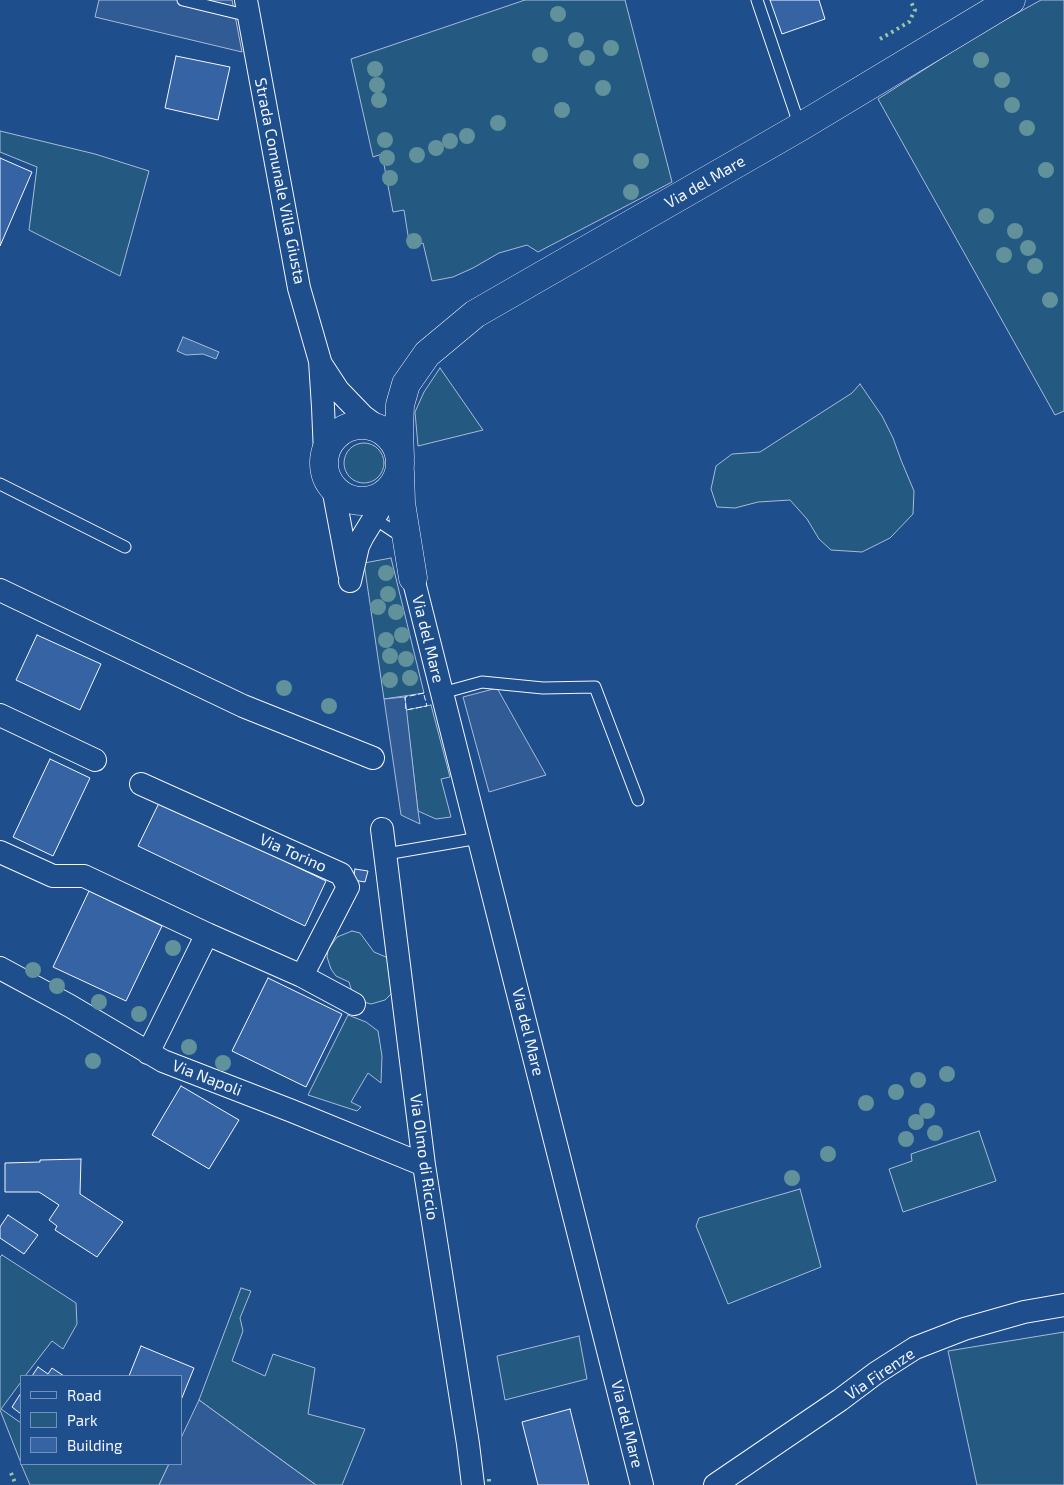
<!DOCTYPE html>
<style>
body{margin:0}
#map{position:relative;width:1064px;height:1485px;overflow:hidden;background:#1f4e8c;font-family:"Exo 2",sans-serif}
canvas{display:block}
.legend{position:absolute;left:20px;top:1375px;width:162px;height:90px;box-sizing:border-box;background:#1f4e8c;border:1px solid #7391ba;margin:0;padding:6px 9px;list-style:none;font-size:15px;color:#f2f6ff}
.legend li{display:flex;align-items:center;gap:10px;height:25px}
.legend b{width:25px;border:1px solid #7391ba}
</style>
<div id="map">
<canvas width="1064" height="1485"></canvas>
<ul class="legend">
<li><b style="height:6px;background:#1f4e8c"></b>Road</li>
<li><b style="height:14px;background:#245a82"></b>Park</li>
<li><b style="height:14px;background:#3563a3"></b>Building</li>
</ul>
</div>
<script>
const c = document.querySelector('canvas').getContext('2d');
c.lineJoin = 'round';
function fillPath(path, color) {
  c.fillStyle = color;
  c.fill(path, 'evenodd');
}
function shape(rows) {
  const path = new Path2D();
  for (const r of rows) {
    if (r.length === 3) {
      path.moveTo(r[0] + r[2], r[1]);
      path.arc(r[0], r[1], r[2], 0, 2 * Math.PI);
      continue;
    }
    path.moveTo(r[0], r[1]);
    for (let i = 2; i < r.length; i += 2) path.lineTo(r[i], r[i + 1]);
  }
  return path;
}
function trace(path, color, width, dash) {
  c.strokeStyle = color;
  c.lineWidth = width;
  c.lineCap = dash ? 'butt' : 'round';
  c.setLineDash(dash || []);
  c.stroke(path);
}
function write(font, color, halo, rows, align = 'center') {
  c.font = font + ' "Exo 2",sans-serif';
  c.lineWidth = 4;
  c.setLineDash([]);
  c.textBaseline = 'middle';
  c.strokeStyle = halo;
  c.fillStyle = color;
  for (const [text, x, y, turn = 0] of rows) {
    c.save();
    c.translate(x, y);
    c.rotate((+turn || 0) * Math.PI / 180);
    c.textAlign = isNaN(turn) ? turn : align;
    if (halo) c.strokeText(text, 0, 0);
    c.fillText(text, 0, 0);
    c.restore();
  }
}
const green = shape([
 [525,0,625,0,672,182,538,252,527,245,499,253,473,268,453,277,432,281,423,243,410,248,404,210,393,212,382,154,373,157,351,59,525,0],
 [1041,0,1064,0,1064,411,1055,415,878,99,983,32,1041,0],
 [0,131,95,154,149,171,120,276,29,230,37,167,0,152,0,131],
 [440,368,483,430,418,446,415,412,424,392,440,368],
 [860,384,882,416,893,438,901,460,914,491,913,514,890,538,862,552,831,550,819,539,807,519,790,500,758,502,735,508,717,507,711,489,716,466,732,454,760,452,852,393,860,384],
 [364,463,20],
 [391,558,424,693,384,699,364,563,391,558],
 [431,705,450,777,441,779,451,817,436,819,418,811,406,710,431,705],
 [352,931,360,933,374,952,386,957,392,965,392,993,385,1000,371,1004,360,1001,352,992,349,982,336,976,331,969,327,957,328,950,337,937,352,931],
 [348,1015,366,1022,378,1031,382,1056,381,1083,368,1073,351,1102,361,1107,357,1111,308,1095,348,1015],
 [979,1131,996,1181,903,1212,889,1169,912,1161,911,1154,979,1131],
 [800,1189,821,1267,728,1304,696,1226,699,1218,800,1189],
 [2,1255,76,1303,77,1324,63,1349,52,1341,25,1376,21,1376,21,1382,1,1409,21,1423,21,1463,0,1410,0,1257,2,1255],
 [241,1288,251,1291,240,1318,243,1331,232,1361,265,1376,273,1354,315,1368,308,1414,365,1429,342,1485,316,1485,199,1400,241,1288],
 [1064,1332,1064,1485,977,1485,948,1351,1064,1332],
 [579,1336,587,1379,505,1400,497,1356,579,1336],
 [21,1464,169,1464,159,1485,30,1485,21,1464]
]);
const parking = shape([
 [99,0,232,0,242,52,95,17,99,0],
 [497,688,546,775,489,792,463,697,497,688],
 [405,697,418,811,420,824,401,815,384,699,405,697],
 [199,1400,291,1467,316,1485,159,1485,169,1464,181,1464,181,1438,199,1400]
]);
const water = shape([
 [183,337,219,352,216,359,203,354,186,355,177,351,183,337]
]);
const building = shape([
 [770,0,819,0,825,19,782,34,770,0],
 [176,56,230,67,218,120,165,108,176,56],
 [0,158,32,172,0,246,0,158],
 [37,635,101,664,80,710,16,680,37,635],
 [50,759,90,778,53,856,13,837,50,759],
 [160,801,326,881,305,926,138,846,160,801],
 [355,869,368,871,365,882,353,880,355,869],
 [89,891,162,926,126,1001,53,967,89,891],
 [268,978,342,1014,306,1087,232,1051,268,978],
 [181,1086,239,1120,209,1169,152,1135,181,1086],
 [81,1159,80,1194,123,1222,97,1257,55,1230,57,1226,49,1220,59,1205,39,1192,5,1192,5,1163,40,1162,40,1160,81,1159],
 [8,1215,38,1235,24,1254,0,1238,0,1227,8,1215],
 [141,1346,194,1368,181,1400,181,1376,129,1376,141,1346],
 [38,1367,48,1374,52,1368,64,1376,32,1376,38,1367],
 [21,1393,21,1414,12,1407,21,1393],
 [570,1409,589,1485,538,1485,522,1422,570,1409]
]);
const lane = shape([
 [183,0,249,16],
 [757,0,800,127],
 [0,484,125,547],
 [384,525,399,535,405,536],
 [442,693,482,682,543,688,595,687,638,800],
 [386,854,479,838]
]);
const street = shape([
 [246,0,299,288,320,361,323,407,325,454],
 [321,364,338,390,363,416,383,431],
 [333,488,349,573],
 [413,578,642,1485],
 [350,581,358,546,363,536,395,484],
 [0,590,243,706,373,758],
 [0,715,95,760],
 [141,784,341,874,348,887,302,976,207,934,148,1053],
 [382,829,424,1165,468,1444,473,1485],
 [0,852,53,876,84,876,207,934],
 [0,968,70,1006,163,1061,292,1111,424,1165],
 [302,976,354,1004],
 [715,1485,840,1400,876,1373,915,1348,964,1329,1024,1312,1064,1305]
]);
const secondary = shape([
 [362,463,38],
 [400,458,399,429,400,405,406,384,427,354,475,314,800,127,1011,0],
 [400,472,401,503,413,578]
]);
const hedge = shape([
 [880,39,909,22,915,10,910,0],
 [11,1473,16,1485],
 [489,1479,489,1485]
]);
const fence = shape([
 [424,693,405,697,406,710,427,706,424,695]
]);
const trees = [
 [558,14],
 [576,40],
 [611,48],
 [540,55],
 [587,58],
 [981,60],
 [375,69],
 [1002,80],
 [377,85],
 [603,88],
 [379,100],
 [1012,105],
 [562,110],
 [498,123],
 [1027,128],
 [467,136],
 [385,140],
 [450,141],
 [436,148],
 [417,155],
 [387,158],
 [641,161],
 [1046,170],
 [390,178],
 [631,192],
 [986,216],
 [1015,231],
 [414,241],
 [1028,248],
 [1004,255],
 [1035,266],
 [1050,300],
 [386,573],
 [388,594],
 [378,607],
 [396,612],
 [402,635],
 [386,640],
 [390,656],
 [406,659],
 [410,678],
 [390,680],
 [284,688],
 [329,706],
 [173,948],
 [33,970],
 [57,986],
 [99,1002],
 [139,1014],
 [189,1047],
 [93,1061],
 [223,1063],
 [947,1074],
 [918,1080],
 [896,1092],
 [866,1103],
 [927,1111],
 [916,1122],
 [935,1133],
 [906,1139],
 [828,1154],
 [792,1178]
];
const streetNames = [
 ["Strada Comunale Villa Giusta",280,181,79],
 ["Via del Mare",705,182,-30],
 ["Via del Mare",428,639,76],
 ["Via Torino",293,853,24],
 ["Via del Mare",528,1032,76],
 ["Via Napoli",207,1078,21],
 ["Via Olmo di Riccio",424,1157,82],
 ["Via Firenze",880,1374,-34],
 ["Via del Mare",627,1424,76]
];
fillPath(green, '#245a82');
trace(green, '#a8bbd7', 1);
fillPath(parking, '#305b95');
trace(parking, '#a8bbd7', 1);
fillPath(water, '#3b69a3');
trace(water, '#a8bbd7', 1);
fillPath(building, '#3563a3');
trace(building, '#f2f6ff', 1);
trace(lane, '#f2f6ff', 13);
trace(street, '#f2f6ff', 24);
trace(secondary, '#f2f6ff', 29);
trace(lane, '#1f4e8c', 11);
trace(street, '#1f4e8c', 22);
trace(secondary, '#1f4e8c', 28);
trace(hedge, '#97c8a6', 4, [2.5, 4]);
trace(fence, '#f2f6ff', 1, [6, 2.5]);
c.fillStyle = '#61919a';
for (const [x, y] of trees) {
  c.beginPath();
  c.arc(x, y, 8, 0, 2 * Math.PI);
  c.fill();
}
write('16px', '#f2f6ff', '#1f4e8c', streetNames);
</script>
